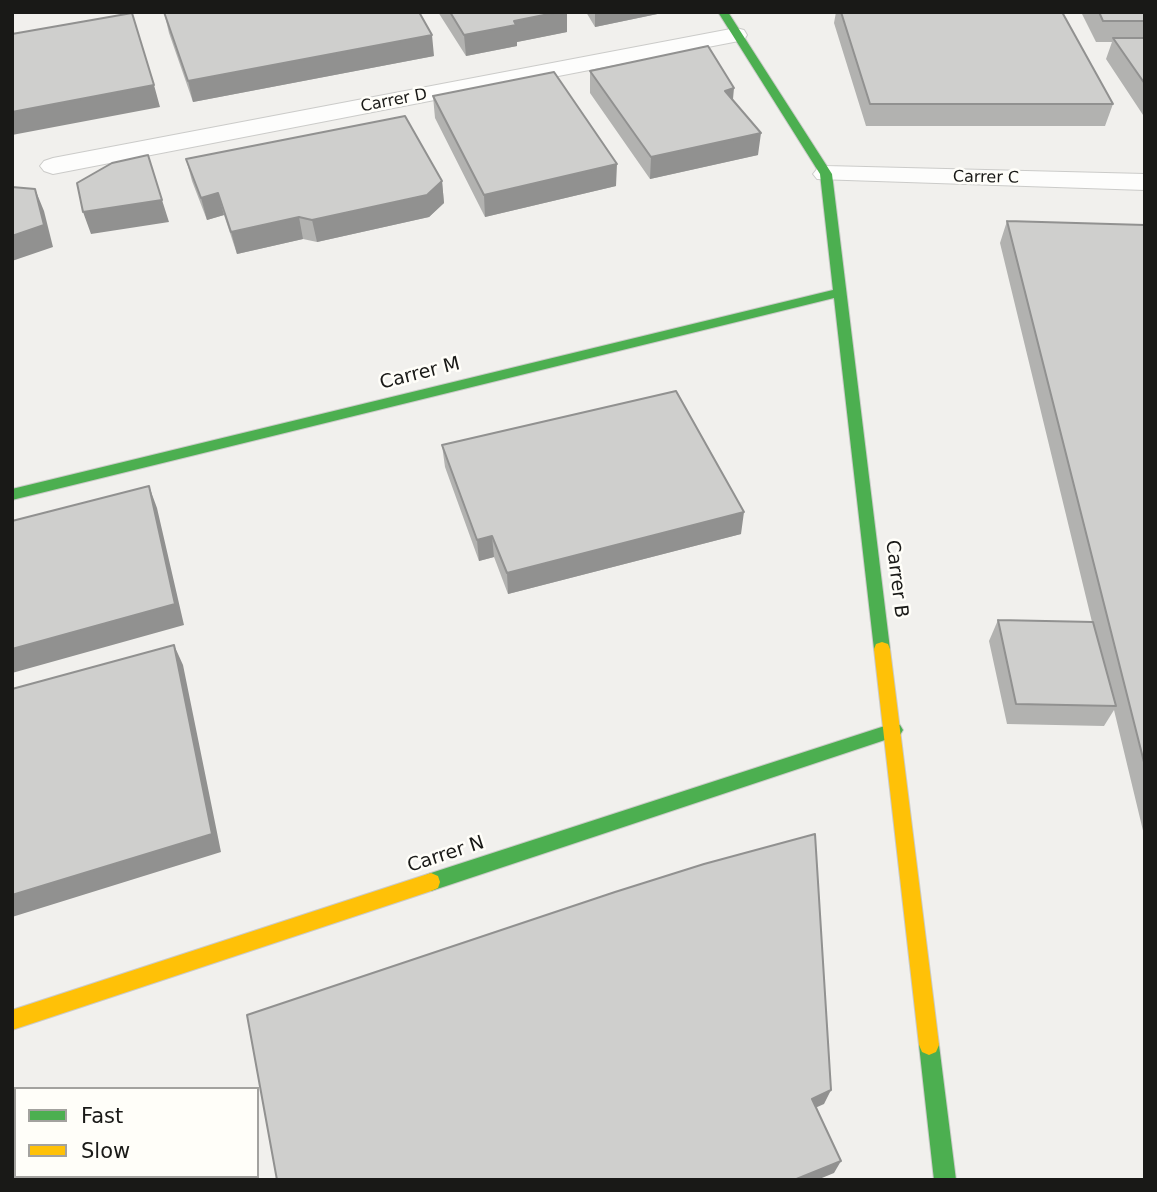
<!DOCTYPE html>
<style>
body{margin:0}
#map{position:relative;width:1157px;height:1192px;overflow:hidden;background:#f1f0ed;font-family:"DejaVu Sans",sans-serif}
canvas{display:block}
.frame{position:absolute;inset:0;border:14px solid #191917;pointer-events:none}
.legend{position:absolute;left:14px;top:1087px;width:245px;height:91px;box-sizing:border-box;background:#fffef9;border:2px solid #a3a29f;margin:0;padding:9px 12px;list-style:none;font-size:21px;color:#191917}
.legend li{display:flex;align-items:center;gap:14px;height:35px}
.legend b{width:35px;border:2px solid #a3a29f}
</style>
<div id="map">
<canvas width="1157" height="1192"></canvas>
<div class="frame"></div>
<ul class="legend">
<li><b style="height:9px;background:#4caf50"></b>Fast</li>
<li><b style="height:9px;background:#ffc107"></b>Slow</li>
</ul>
</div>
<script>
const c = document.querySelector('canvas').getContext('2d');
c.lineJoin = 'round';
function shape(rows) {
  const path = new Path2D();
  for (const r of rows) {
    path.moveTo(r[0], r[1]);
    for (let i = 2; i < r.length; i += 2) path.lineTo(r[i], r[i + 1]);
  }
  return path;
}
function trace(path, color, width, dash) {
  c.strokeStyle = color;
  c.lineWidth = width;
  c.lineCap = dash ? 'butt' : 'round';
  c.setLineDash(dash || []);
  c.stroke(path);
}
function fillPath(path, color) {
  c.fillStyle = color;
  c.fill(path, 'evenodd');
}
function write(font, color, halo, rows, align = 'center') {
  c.font = font + ' "DejaVu Sans",sans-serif';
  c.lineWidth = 5;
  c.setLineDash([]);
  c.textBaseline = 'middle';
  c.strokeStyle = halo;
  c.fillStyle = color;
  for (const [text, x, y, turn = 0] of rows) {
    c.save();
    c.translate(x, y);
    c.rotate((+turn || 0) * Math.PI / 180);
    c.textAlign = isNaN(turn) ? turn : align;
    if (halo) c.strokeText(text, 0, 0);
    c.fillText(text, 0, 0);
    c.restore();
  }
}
const street = shape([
 [736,28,744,30,747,35,744,40,53,174,44,171,40,166,44,161,53,158,736,28],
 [826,166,1145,174,1145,190,817,179,813,174,817,169,826,166]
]);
const fast = shape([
 [718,12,728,12,832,174,890,649,888,654,876,654,874,649,834,298,12,500,12,489,833,290,820,174,718,12],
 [894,723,900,725,903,730,900,735,431,891,424,888,422,882,424,876,431,873,894,723],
 [929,1035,936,1038,939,1045,956,1180,934,1180,919,1045,922,1038,929,1035]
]);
const slow = shape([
 [882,642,888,644,890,649,939,1045,936,1052,929,1055,922,1052,919,1045,874,649,876,644,882,642],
 [431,873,438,876,440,882,438,888,431,891,12,1030,12,1010,431,873]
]);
const wall = shape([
 [164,12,434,56,193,102,169,33],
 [438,12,567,12,567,32,517,42,517,46,466,56],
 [586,12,667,12,595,27],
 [836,12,1062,12,1113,104,1105,126,866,126,834,23],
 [1081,12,1145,12,1145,118,1106,59,1112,42,1096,42],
 [590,71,733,100,758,155,650,179,590,93],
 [433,96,616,186,485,217,435,118],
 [186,159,442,181,444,203,429,217,317,242,303,239,237,254,224,215,207,220,192,181],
 [1007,221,1145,225,1145,839,1114,710,1104,726,1007,724,989,641,998,620,1092,622,1000,243],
 [442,445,741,534,508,594,494,557,479,561,445,467]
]);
const shadedWall = shape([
 [559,12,567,12,567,32,517,42,517,46,466,56,464,35,514,21],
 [595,12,667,12,595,27],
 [432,35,434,56,193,102,188,81],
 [154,85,160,107,12,135,12,112],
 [734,88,732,110,725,91],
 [761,133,758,155,650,179,651,157],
 [617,164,616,186,485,217,484,195],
 [442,181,444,203,429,217,317,242,312,220],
 [35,189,44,211,53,247,12,261,12,236],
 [218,193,224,215,207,220,201,198],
 [162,200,169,222,91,234,83,212],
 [299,217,303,239,237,254,231,232],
 [149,486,157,508,184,625,12,673,12,649],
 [744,512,741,534,508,594,507,573],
 [492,536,494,557,479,561,477,540],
 [174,645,183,665,221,852,12,917,12,895],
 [831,1090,824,1104,806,1112,812,1099],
 [841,1161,834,1173,817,1180,794,1180]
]);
const building = shape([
 [164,12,419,12,432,35,188,81,164,12],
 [450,12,559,12,514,21,516,25,464,35,450,12],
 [841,12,1062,12,1113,104,870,104,841,12],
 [1099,12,1145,12,1145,21,1103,21,1099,12],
 [132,13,154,85,12,112,12,34,132,13],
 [1113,38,1145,38,1145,84,1113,38],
 [708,46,734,88,725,91,761,133,651,157,590,71,708,46],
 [554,72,617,164,484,195,433,96,554,72],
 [405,116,442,181,427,195,312,220,299,217,231,232,218,193,201,198,186,159,405,116],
 [148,155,162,200,83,212,77,183,112,163,148,155],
 [12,187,35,189,44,225,12,236,12,187],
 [1007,221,1145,225,1145,766,1007,221],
 [676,391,744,512,507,573,492,536,477,540,442,445,676,391],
 [149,486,175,604,12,649,12,521,149,486],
 [998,620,1093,622,1116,706,1016,704,998,620],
 [174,645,212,834,12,895,12,689,174,645],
 [815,834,831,1090,812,1099,841,1161,794,1180,277,1180,247,1015,615,892,704,864,815,834]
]);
const farStreetnames = [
 ["Carrer D",394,101,-11],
 ["Carrer C",986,178,1]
];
const streetNames = [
 ["Carrer M",420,374,-14],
 ["Carrer B",896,579,83],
 ["Carrer N",446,855,-18]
];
trace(street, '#cbcbc9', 2);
trace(fast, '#cbcbc9', 2);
trace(slow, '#cbcbc9', 2);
fillPath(street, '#fdfdfc');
fillPath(fast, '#4caf50');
fillPath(slow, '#ffc107');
fillPath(wall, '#b2b2b0');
fillPath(shadedWall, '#919190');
fillPath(building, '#cfcfcd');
trace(building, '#919190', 2);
write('16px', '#191917', '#fffef9', farStreetnames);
write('19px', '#191917', '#fffef9', streetNames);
</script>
